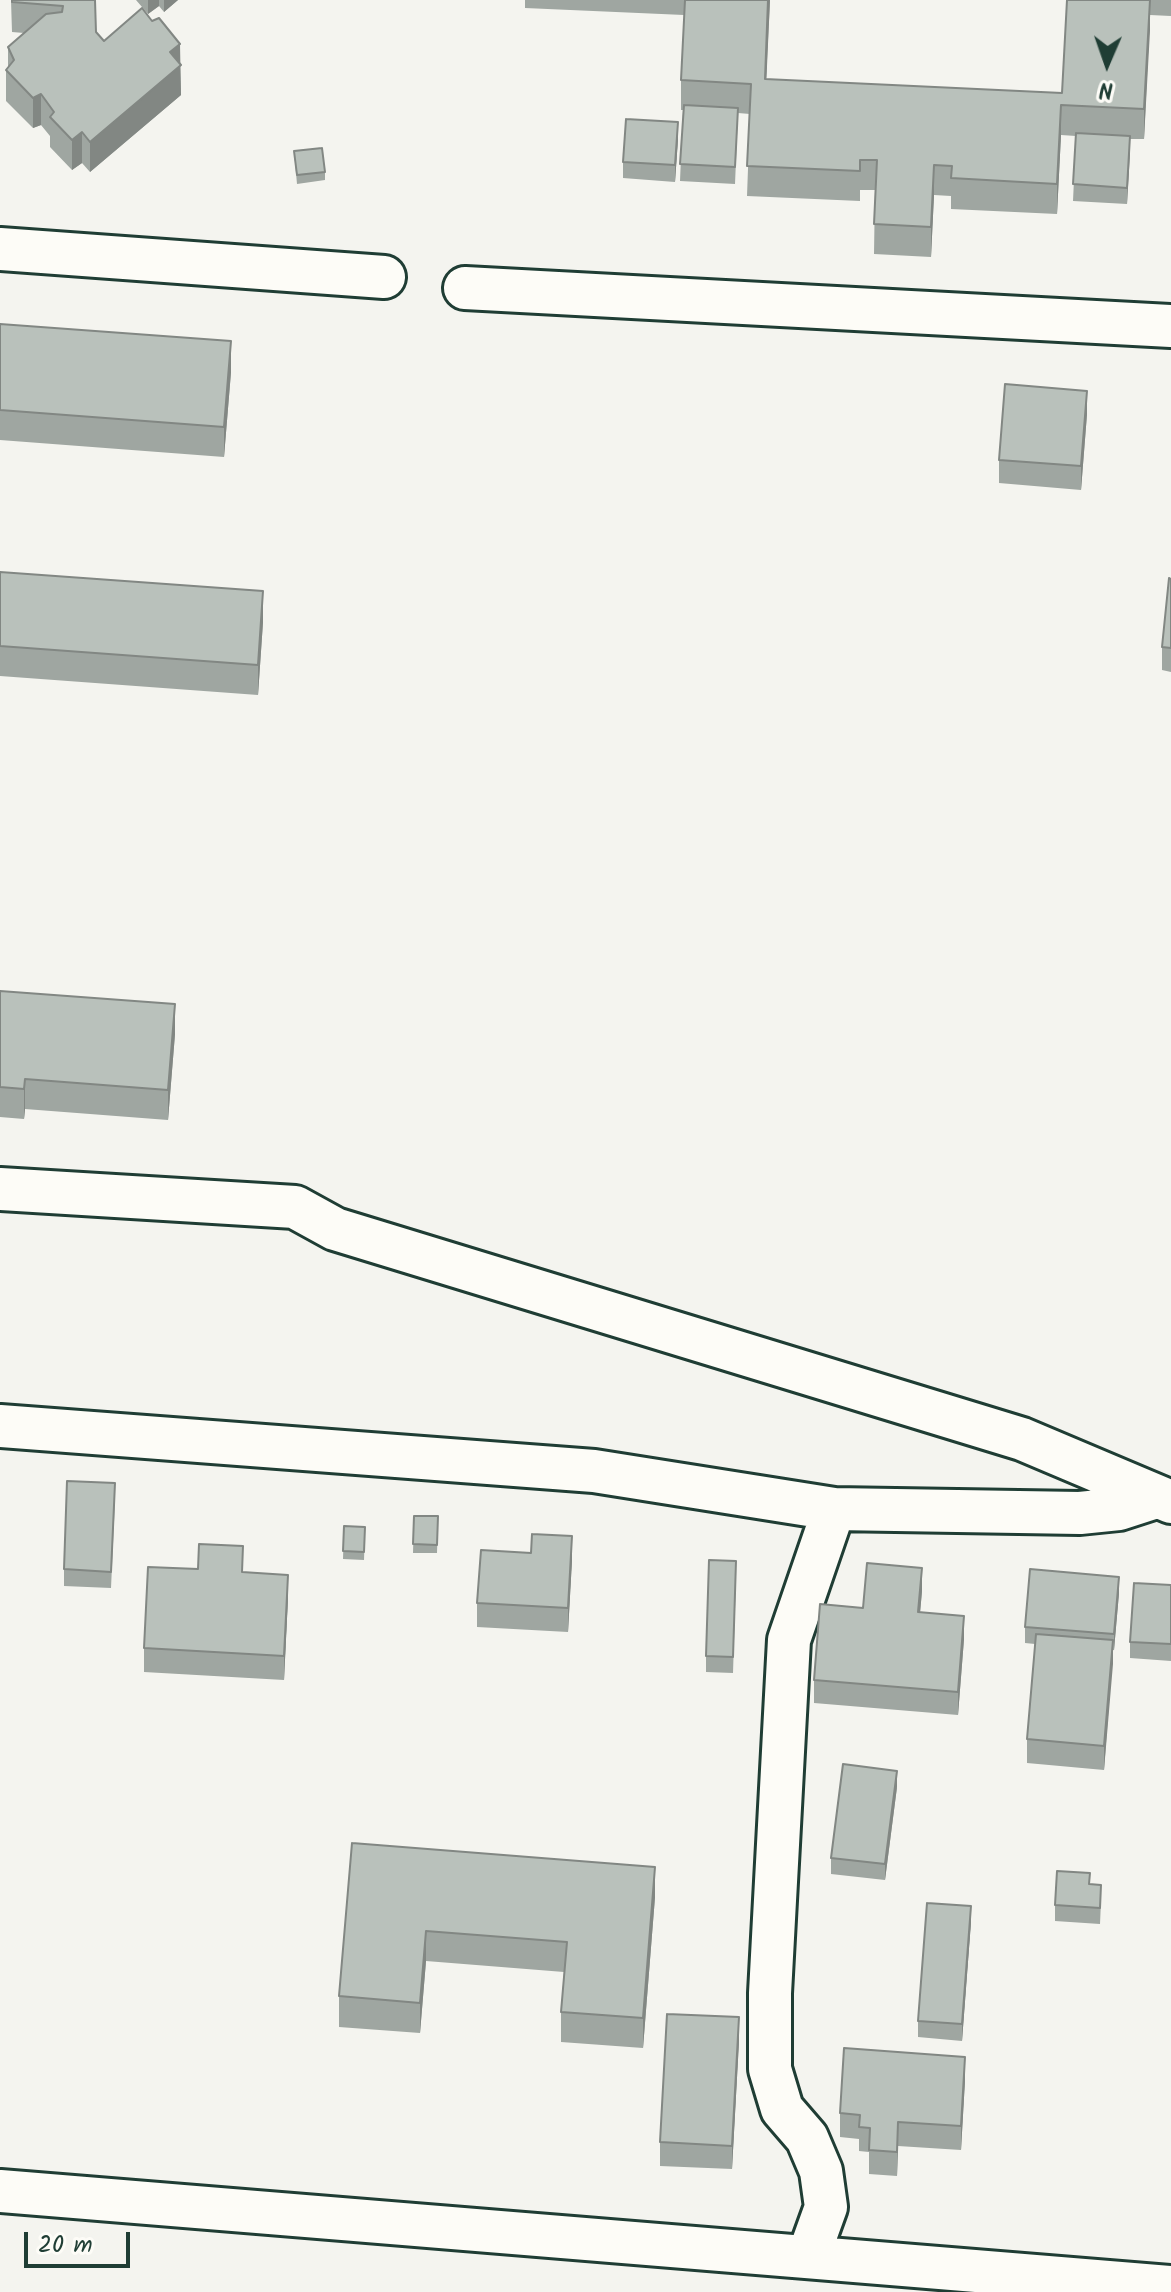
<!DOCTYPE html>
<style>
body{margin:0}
#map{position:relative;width:1171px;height:2292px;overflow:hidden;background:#f4f4ef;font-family:Kalam,sans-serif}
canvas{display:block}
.north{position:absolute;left:1067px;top:24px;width:80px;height:80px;-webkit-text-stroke:6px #fdfcf7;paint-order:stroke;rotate:182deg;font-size:22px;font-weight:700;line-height:32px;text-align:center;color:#1f3d34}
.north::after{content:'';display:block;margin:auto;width:28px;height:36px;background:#1f3d34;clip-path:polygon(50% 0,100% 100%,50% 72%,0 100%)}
.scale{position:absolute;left:24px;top:2232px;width:106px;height:36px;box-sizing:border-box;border:4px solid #1f3d34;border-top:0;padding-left:10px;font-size:24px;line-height:28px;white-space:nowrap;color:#1f3d34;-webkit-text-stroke:6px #fdfcf7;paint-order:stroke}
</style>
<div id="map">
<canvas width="1171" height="2292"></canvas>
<div class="north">N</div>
<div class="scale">20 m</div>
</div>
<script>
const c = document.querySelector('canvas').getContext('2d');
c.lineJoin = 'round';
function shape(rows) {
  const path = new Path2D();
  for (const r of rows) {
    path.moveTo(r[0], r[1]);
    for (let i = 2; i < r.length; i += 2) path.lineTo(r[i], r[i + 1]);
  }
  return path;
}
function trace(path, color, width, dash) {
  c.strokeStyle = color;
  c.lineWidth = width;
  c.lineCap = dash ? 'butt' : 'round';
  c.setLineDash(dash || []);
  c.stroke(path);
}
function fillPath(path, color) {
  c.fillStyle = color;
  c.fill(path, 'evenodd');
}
const minor = shape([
 [0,249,384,277],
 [465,288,1171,326],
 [0,1189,295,1207,335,1229,1022,1439,1171,1502],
 [0,1426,594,1471,834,1509,1080,1513,1119,1509,1156,1497],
 [0,2191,1171,2287],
 [808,2257,826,2207,821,2171,807,2138,782,2109,770,2069,770,1993,789,1640,834,1509]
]);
const wall = shape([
 [11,0,95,0,96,32,104,41,180,64,181,95,90,172,82,163,72,170,50,147,50,136,41,125,33,128,6,101,6,70,8,68,8,47,24,33,12,32],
 [136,0,178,0,164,12,159,6,148,14],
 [525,0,770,0,766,80,1062,93,1067,0,1171,0,1171,16,1150,15,1144,139,1130,139,1127,204,1073,201,1076,136,1061,135,1057,214,951,209,951,196,934,195,931,257,874,254,875,190,860,190,860,201,747,196,750,114,738,113,735,184,680,181,683,110,681,110,681,80,684,15,525,8],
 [678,139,675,182,623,178,623,162],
 [294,151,325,172,325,180,297,184],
 [0,324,231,372,224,457,0,440],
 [1087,414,1081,490,999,483,999,460],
 [0,572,263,622,258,695,0,676],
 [1171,579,1171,672,1162,670,1162,647],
 [0,991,175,1034,168,1120,25,1109,24,1119,0,1117],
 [115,1500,111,1588,64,1586,64,1569],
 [414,1516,438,1516,437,1553,413,1553],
 [344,1526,365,1527,364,1560,343,1559],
 [572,1560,568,1632,477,1627,477,1603],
 [243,1572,288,1598,284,1680,144,1672,144,1648],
 [736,1577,733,1673,706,1672,706,1656],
 [1171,1585,1171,1661,1130,1658,1130,1642],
 [922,1591,920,1612,964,1639,958,1715,814,1703,814,1680,863,1608],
 [1119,1593,1114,1650,1113,1650,1104,1770,1027,1763,1027,1739,1035,1644,1025,1643,1025,1627],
 [897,1787,885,1880,831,1874,831,1858],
 [352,1843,655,1897,643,2048,561,2042,561,2012,564,1972,426,1961,420,2033,339,2027,339,1996],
 [1090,1884,1101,1901,1100,1924,1055,1921,1055,1905],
 [971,1922,962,2041,918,2037,918,2021],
 [739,2041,732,2169,660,2166,660,2142],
 [965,2080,961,2150,898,2146,897,2176,869,2174,869,2152,859,2151,859,2139,840,2137,840,2113]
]);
const shadedWall = shape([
 [148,0,159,0,159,6,148,14],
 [164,0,178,0,164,12],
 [768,0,770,0,765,110,765,79],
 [1150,0,1150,31,1144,139,1144,109],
 [180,44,181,95,90,172,90,142,170,52],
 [41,94,41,125,33,128,33,98],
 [1061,105,1061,135,1057,214,1057,184],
 [678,122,678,139,675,182,675,165],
 [82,132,82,163,72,170,72,140],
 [1130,136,1130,153,1127,204,1127,188],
 [934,165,934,195,931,257,931,227],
 [231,341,231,372,224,457,224,427],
 [1087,391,1087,414,1081,490,1081,466],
 [263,591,263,622,258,695,258,665],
 [175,1004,175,1034,168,1120,168,1090],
 [25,1079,25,1109,24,1119,24,1089],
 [572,1536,572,1560,568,1632,568,1608],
 [922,1568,922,1591,918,1636,918,1612],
 [288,1575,288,1598,284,1680,284,1656],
 [1119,1577,1119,1593,1114,1650,1114,1634],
 [964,1616,964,1639,958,1715,958,1692],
 [1113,1640,1113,1664,1104,1770,1104,1746],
 [897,1771,897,1787,885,1880,885,1864],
 [655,1867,655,1897,643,2048,643,2018],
 [971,1906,971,1922,962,2041,962,2024],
 [426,1931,426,1961,420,2033,420,2003],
 [739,2017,739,2041,732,2169,732,2146],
 [965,2057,965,2080,961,2150,961,2126],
 [898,2122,898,2146,897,2176,897,2152]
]);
const building = shape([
 [12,0,95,0,96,32,104,41,142,8,152,21,159,18,180,44,170,52,181,65,90,142,82,132,72,140,50,117,54,112,41,94,33,98,6,70,14,60,8,47,46,14,62,12,63,6,12,2,12,0],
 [685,0,768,0,765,79,1062,93,1067,0,1150,0,1144,109,1061,105,1057,184,951,178,952,166,934,165,931,227,874,224,877,160,860,160,860,171,747,166,751,84,681,80,685,0],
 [684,105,738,108,735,167,680,164,684,105],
 [626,119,678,122,675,165,623,162,626,119],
 [1076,133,1130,136,1127,188,1073,184,1076,133],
 [322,148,325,172,297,175,294,151,322,148],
 [0,324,231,341,224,427,0,410,0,324],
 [1005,384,1087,391,1081,466,999,460,1005,384],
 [0,572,263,591,258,665,0,646,0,572],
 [1169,578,1171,579,1171,648,1162,647,1169,578],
 [0,991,175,1004,168,1090,25,1079,24,1089,0,1087,0,991],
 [67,1481,115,1483,111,1572,64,1569,67,1481],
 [414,1516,438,1516,437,1545,413,1544,414,1516],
 [344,1526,365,1527,364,1552,343,1551,344,1526],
 [532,1534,572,1536,568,1608,477,1603,481,1550,531,1553,532,1534],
 [199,1544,243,1546,242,1572,288,1575,284,1656,144,1648,148,1567,198,1569,199,1544],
 [709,1560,736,1561,733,1657,706,1656,709,1560],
 [867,1563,922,1568,918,1612,964,1616,958,1692,814,1680,820,1604,863,1608,867,1563],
 [1030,1569,1119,1577,1114,1634,1025,1627,1030,1569],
 [1134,1583,1171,1585,1171,1644,1130,1642,1134,1583],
 [1036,1634,1113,1640,1104,1746,1027,1739,1036,1634],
 [843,1764,897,1771,885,1864,831,1858,843,1764],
 [352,1843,655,1867,643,2018,561,2012,567,1942,426,1931,420,2003,339,1996,352,1843],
 [1057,1871,1090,1873,1089,1884,1101,1885,1100,1908,1055,1905,1057,1871],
 [927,1903,971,1906,962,2024,918,2021,927,1903],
 [667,2014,739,2017,732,2146,660,2142,667,2014],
 [844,2048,965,2057,961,2126,898,2122,897,2152,869,2150,870,2128,859,2127,860,2115,840,2113,844,2048]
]);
trace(minor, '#1f3d34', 48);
trace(minor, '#fdfcf7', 42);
fillPath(wall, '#9fa6a1');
fillPath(shadedWall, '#828783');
fillPath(building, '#b9c1bb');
trace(building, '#828783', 2);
</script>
